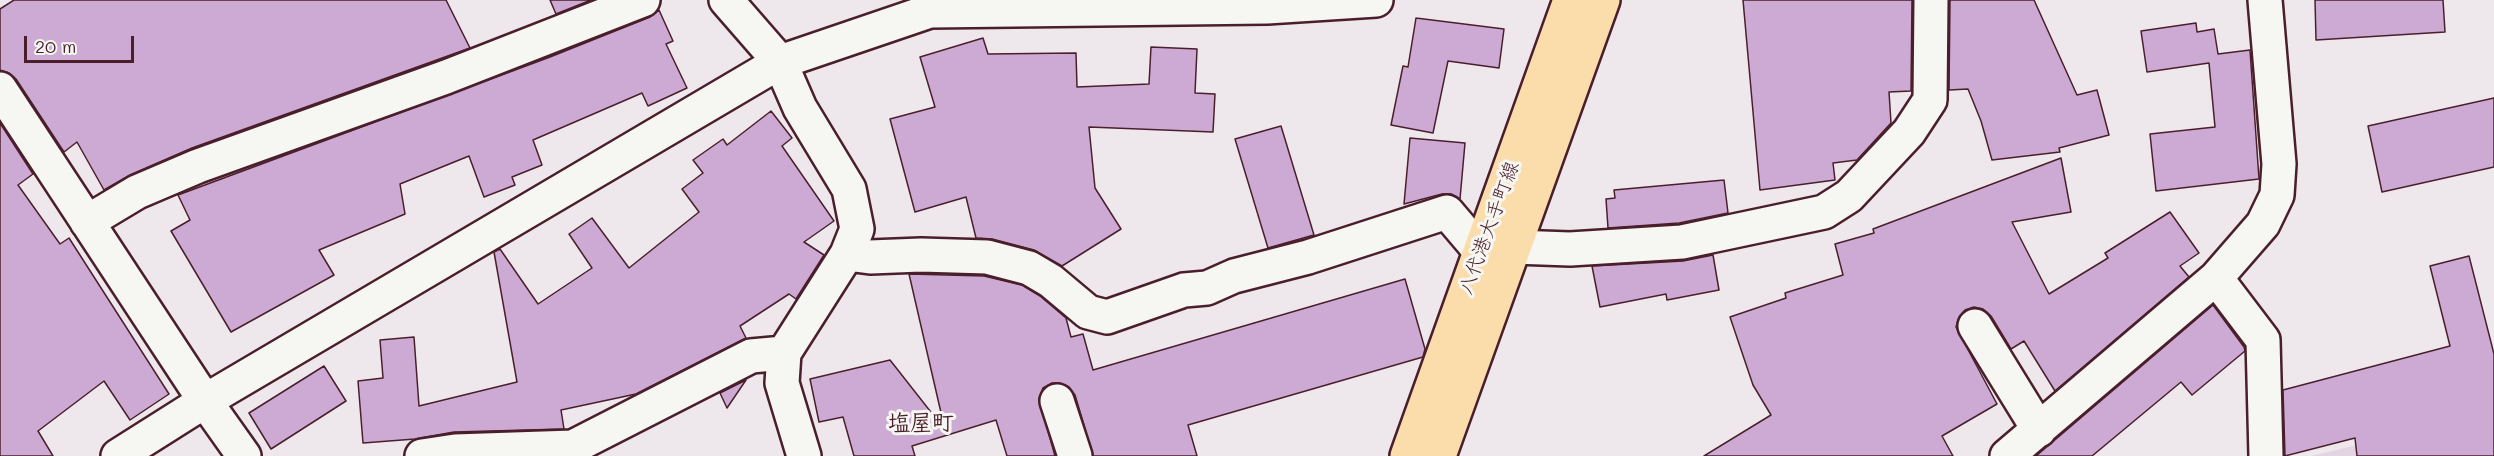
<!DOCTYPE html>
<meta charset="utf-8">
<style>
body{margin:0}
#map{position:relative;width:2494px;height:456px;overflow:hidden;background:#eee7ec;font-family:Mali,sans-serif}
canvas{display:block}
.scale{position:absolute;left:24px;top:36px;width:110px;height:27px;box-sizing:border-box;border:3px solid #4a1f2b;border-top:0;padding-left:8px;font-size:18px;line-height:21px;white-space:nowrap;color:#4a1f2b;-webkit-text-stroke:4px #f6f6f2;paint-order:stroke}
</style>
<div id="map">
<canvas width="2494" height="456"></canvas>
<div class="scale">20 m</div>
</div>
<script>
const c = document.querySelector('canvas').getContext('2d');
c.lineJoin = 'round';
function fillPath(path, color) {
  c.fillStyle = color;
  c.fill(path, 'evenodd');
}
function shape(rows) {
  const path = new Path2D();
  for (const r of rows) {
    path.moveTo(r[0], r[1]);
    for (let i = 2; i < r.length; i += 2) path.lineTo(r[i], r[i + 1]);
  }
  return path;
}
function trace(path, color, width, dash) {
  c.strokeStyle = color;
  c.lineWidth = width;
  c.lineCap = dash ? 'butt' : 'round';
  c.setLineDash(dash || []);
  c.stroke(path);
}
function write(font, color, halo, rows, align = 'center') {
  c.font = font + ' Mali,"Klee One",sans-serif';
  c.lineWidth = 6;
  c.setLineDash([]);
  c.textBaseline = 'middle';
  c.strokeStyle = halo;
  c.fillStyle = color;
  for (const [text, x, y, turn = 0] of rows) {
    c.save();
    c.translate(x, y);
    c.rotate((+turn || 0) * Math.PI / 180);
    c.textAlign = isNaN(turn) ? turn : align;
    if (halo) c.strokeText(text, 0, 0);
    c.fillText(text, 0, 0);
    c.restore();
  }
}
const built = shape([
 [2378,440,2385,456,2311,456]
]);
const building = shape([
 [14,0,446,0,470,48,192,148,130,175,104,190,77,142,64,152,16,79,9,73,0,70,0,9,14,0],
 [550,0,591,0,556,14,550,0],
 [1743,0,1912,0,1911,91,1889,92,1891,123,1857,160,1833,163,1835,180,1760,190,1743,0],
 [1950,0,2034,0,2077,95,2097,90,2109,135,2059,148,2060,152,1992,160,1981,121,1968,89,1949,90,1950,0],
 [2315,0,2443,0,2445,32,2316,40,2315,0],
 [659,10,673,41,666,44,687,88,648,106,642,93,533,140,542,165,512,177,515,185,484,197,469,156,400,184,405,214,319,250,334,275,231,332,171,231,190,220,178,195,550,57,650,17,659,10],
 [1416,18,1504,29,1499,68,1448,61,1433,133,1391,125,1403,66,1408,67,1416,18],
 [2196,23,2197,32,2214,29,2218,54,2250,50,2259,179,2156,191,2150,134,2215,127,2209,63,2147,72,2141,31,2196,23],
 [983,38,988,54,1076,53,1077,87,1149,84,1151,47,1197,49,1195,93,1215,94,1213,132,1089,127,1095,188,1121,229,1062,266,1034,250,992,239,976,238,966,197,915,212,890,119,935,107,920,57,983,38],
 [2494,98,2494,167,2382,192,2368,126,2494,98],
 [771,111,792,138,782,146,834,221,804,242,824,255,796,299,789,294,740,326,746,338,636,394,561,410,564,429,454,432,415,439,363,443,358,381,383,378,380,340,414,337,419,406,517,382,494,252,500,249,538,304,592,268,569,234,592,218,629,268,699,212,682,189,703,173,693,160,723,139,727,145,771,111],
 [0,123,33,174,18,185,60,244,69,238,169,394,130,420,104,381,38,431,53,456,0,456,0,123],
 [1281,126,1314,235,1268,248,1235,139,1281,126],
 [1410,138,1465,143,1460,199,1451,194,1442,194,1404,204,1410,138],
 [2061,158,2071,212,2012,222,2049,294,2108,258,2105,253,2170,212,2199,253,2180,266,2189,277,2055,391,2024,341,2011,349,1991,316,1983,309,1974,307,1965,310,1959,317,1956,327,1997,404,1942,436,1953,456,1704,456,1771,415,1753,385,1730,317,1786,298,1785,293,1843,275,1835,244,1874,233,1873,229,2061,158],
 [1724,180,1728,213,1679,223,1608,228,1606,199,1615,198,1614,190,1724,180],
 [1713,255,1719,290,1667,300,1666,294,1600,307,1592,266,1683,261,1713,255],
 [2469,256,2494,354,2494,456,2357,456,2355,438,2285,456,2283,390,2450,346,2430,266,2469,256],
 [909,274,984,276,1022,285,1040,296,1066,318,1071,337,1083,334,1093,370,1405,279,1425,349,1423,357,1188,425,1197,456,1093,456,1075,395,1069,387,1060,383,1052,383,1043,388,1039,398,1055,456,1007,456,996,420,912,446,915,456,854,456,843,417,819,422,810,379,890,360,945,430,909,274],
 [2213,305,2244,347,2245,351,2192,395,2181,382,2092,456,2036,456,2213,305],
 [324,366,346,401,271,449,249,413,324,366],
 [746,380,727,408,720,393,746,380]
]);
const minor = shape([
 [726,0,780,62,800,108,849,189,857,229,847,254,784,353,782,383,804,456],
 [0,89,205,401,244,456],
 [87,222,137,192,198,166,446,77,643,0],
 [1514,247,1570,249,1682,242,1824,212,1849,196,1909,132,1930,100,1931,0],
 [847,254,870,257,921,255,987,257,1029,268,1051,281,1088,312,1107,317,1184,290,1207,288,1234,276,1308,257,1447,212,1481,252],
 [2216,278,2263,340,2266,456],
 [1975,326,2039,430],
 [1057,401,1075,456],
 [118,456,205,401,780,62,930,11,1267,7,1376,0],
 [422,456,455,451,573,447,751,356,784,353],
 [2007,456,2216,278,2263,224,2277,195,2279,164,2265,0]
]);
const major = shape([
 [1407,456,1570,0],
 [1439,456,1603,0]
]);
const streetNames = [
 ["八代港大手町線",1489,228,-70]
];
const quarterNames = [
 ["塩屋町",921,423]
];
fillPath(built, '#e4d5e5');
fillPath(building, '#ccaad4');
trace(building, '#4a1f2b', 1.5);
trace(minor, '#4a1f2b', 38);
trace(major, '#4a1f2b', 38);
trace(minor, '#f6f6f2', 33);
trace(major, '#fbddab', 33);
write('20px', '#4a1f2b', '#f6f6f2', streetNames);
write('bold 22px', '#4a1f2b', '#f6f6f2', quarterNames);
</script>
